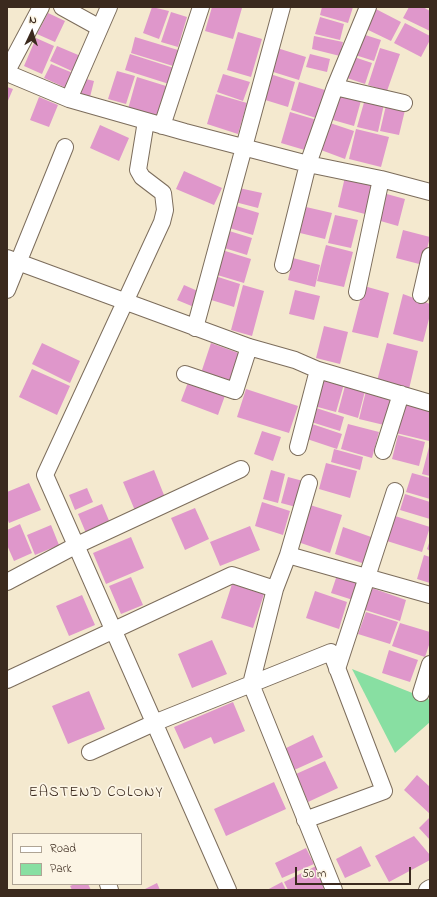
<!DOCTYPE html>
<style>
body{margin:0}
#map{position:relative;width:437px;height:897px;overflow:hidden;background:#f4e9cf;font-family:"Indie Flower",sans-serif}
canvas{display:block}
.frame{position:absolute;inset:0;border:8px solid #3b2a1e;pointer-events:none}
.legend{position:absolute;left:12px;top:833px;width:130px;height:52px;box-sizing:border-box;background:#fcf5e5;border:1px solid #afa495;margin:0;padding:5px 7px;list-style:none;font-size:12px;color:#3b2a1e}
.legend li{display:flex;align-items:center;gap:8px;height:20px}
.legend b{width:20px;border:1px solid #afa495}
.north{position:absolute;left:12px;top:12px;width:40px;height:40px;-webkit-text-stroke:3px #fcf5e5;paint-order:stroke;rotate:4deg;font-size:11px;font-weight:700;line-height:16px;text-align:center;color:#3b2a1e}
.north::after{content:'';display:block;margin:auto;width:14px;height:18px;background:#3b2a1e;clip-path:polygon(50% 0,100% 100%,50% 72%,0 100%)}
.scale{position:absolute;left:295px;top:867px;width:116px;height:18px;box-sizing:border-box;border:2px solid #3b2a1e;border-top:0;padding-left:5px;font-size:12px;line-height:14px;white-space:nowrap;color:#3b2a1e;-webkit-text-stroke:3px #fcf5e5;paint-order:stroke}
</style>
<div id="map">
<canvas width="437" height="897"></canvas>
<div class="frame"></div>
<ul class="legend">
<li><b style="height:5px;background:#fff"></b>Road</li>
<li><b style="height:11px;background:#88dfa2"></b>Park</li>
</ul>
<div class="north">N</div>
<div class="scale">50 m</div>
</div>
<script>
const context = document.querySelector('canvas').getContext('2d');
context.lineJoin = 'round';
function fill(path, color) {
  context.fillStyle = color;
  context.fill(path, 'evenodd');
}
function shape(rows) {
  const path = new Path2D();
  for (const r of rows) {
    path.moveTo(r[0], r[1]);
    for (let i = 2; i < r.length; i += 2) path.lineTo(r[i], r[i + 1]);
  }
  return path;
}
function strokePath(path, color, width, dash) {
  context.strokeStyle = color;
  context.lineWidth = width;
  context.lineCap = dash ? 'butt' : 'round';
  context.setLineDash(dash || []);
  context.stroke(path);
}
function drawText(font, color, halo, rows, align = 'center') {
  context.font = font + ' "Indie Flower",sans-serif';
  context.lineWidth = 3.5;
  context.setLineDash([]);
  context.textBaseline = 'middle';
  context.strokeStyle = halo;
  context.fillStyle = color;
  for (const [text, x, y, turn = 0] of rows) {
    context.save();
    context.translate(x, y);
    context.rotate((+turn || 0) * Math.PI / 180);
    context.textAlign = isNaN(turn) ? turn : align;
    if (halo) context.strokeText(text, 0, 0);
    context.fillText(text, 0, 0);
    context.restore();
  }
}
fill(shape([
 [352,669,430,700,430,722,395,753]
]), '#88dfa2');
fill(shape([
 [152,7,169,11,159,39,143,33],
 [212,7,242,8,233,39,205,31],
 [322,7,353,7,348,23,320,15],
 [372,7,401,22,391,41,362,27],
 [409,7,423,7,430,11,430,31,403,18],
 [171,12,187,17,178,47,161,42],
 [48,13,65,21,55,42,37,34],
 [320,17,344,24,340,40,315,34],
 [405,23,430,36,430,40,421,57,394,43],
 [238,32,262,39,251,77,227,70],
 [359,33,381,40,374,61,352,54],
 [314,36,343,42,340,56,312,49],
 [135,37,178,50,173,66,131,53],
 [36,38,54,46,42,74,24,66],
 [57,46,83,57,76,73,50,61],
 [277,48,306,57,299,80,270,71],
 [380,48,400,54,387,91,368,85],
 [130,54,174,68,169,84,125,70],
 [310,54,330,59,327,72,306,67],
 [351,56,372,63,365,84,344,77],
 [51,64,73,73,66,88,44,78],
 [117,71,135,76,126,104,108,99],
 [223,74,250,82,243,101,217,92],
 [270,74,295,82,288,107,262,99],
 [137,77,166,86,156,118,128,109],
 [82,78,94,81,90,97,78,93],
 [299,82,325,90,316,118,291,110],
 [7,87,13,89,7,103],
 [340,91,362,97,354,126,333,120],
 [216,94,247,103,238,134,207,124],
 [39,97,58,105,49,127,30,120],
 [365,99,384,104,378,132,357,127],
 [387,101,406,106,399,135,380,131],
 [290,112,317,120,308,151,281,143],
 [330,123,354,131,345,159,321,150],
 [100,125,129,138,119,161,90,148],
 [356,129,389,137,381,167,349,159],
 [184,171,222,188,214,205,176,189],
 [345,177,373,184,365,214,338,207],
 [239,188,262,193,258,208,235,202],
 [383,193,405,199,398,226,377,220],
 [233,205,259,213,253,235,226,227],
 [306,207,332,213,325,239,300,233],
 [335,215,358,220,351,248,328,243],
 [226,230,252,238,247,255,221,247],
 [403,230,430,237,423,265,396,258],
 [326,245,353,252,344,287,317,281],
 [222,250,251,259,244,283,214,274],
 [293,258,320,265,315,287,288,280],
 [215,276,240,284,234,307,208,299],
 [184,285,200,292,194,307,177,300],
 [243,285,264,291,252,336,231,330],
 [364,286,389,293,378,338,352,332],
 [295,290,320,296,314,320,289,314],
 [403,294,430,304,430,315,423,342,393,334],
 [324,326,348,332,340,364,316,358],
 [42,343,80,361,70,383,32,364],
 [211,343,241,354,230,384,201,373],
 [387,343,418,351,409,389,377,381],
 [32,369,70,386,57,415,19,397],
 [190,377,227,390,218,415,181,401],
 [322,378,344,384,336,412,314,406],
 [345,386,365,391,358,418,338,412],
 [246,389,298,406,289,433,237,417],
 [366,391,391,398,384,425,359,419],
 [403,403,430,410,429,441,396,433],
 [313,407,344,417,340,431,308,421],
 [309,423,342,434,337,449,304,438],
 [348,424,379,432,372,458,341,449],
 [262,431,281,437,273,461,254,454],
 [398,435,425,442,419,466,392,459],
 [430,443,430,476,422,474],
 [334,449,363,457,360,470,331,462],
 [326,463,357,471,350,498,319,489],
 [154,470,166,500,136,513,123,482],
 [271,470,285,474,278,503,263,499],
 [412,473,430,478,430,499,406,492],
 [288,477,303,481,296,507,281,503],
 [29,483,41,510,9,523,7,518,7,492],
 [87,488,93,502,75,510,69,495],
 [405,494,430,502,430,519,400,510],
 [262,502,290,511,283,535,255,526],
 [102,504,110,523,86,533,78,514],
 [310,505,342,515,330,553,298,542],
 [195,508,209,539,185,550,171,518],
 [395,516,430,527,422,552,387,541],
 [20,524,32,553,14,561,7,545,7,530],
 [51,525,59,545,35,555,27,535],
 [250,526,260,550,220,566,210,542],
 [343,527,374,538,365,564,335,554],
 [131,537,144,568,106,584,93,553],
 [430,540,430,551,427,549],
 [424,555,430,557,430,583,417,579],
 [337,575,359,582,353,600,331,593],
 [131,577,143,605,121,614,109,586],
 [232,584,264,594,253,628,221,618],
 [372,588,406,600,400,621,365,610],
 [315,591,347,602,339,629,306,618],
 [82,595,95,625,69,636,56,606],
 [366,612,398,622,390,644,358,634],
 [400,623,430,632,430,642,425,657,392,646],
 [212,640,227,674,192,688,178,654],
 [389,650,418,660,410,682,382,673],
 [89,691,105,729,68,744,52,706],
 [233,702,245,731,214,744,211,737,184,749,174,727],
 [313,735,323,757,292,771,282,750],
 [325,761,338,788,308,802,296,774],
 [417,775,430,787,430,814,404,790],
 [274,782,286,809,226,836,214,809],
 [430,817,430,840,419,828],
 [414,836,430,855,430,860,389,882,375,856],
 [361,846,371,866,345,878,336,859],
 [306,848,314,864,282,878,275,863],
 [316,866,326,887,321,890,288,890,284,882],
 [282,882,286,890,267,890],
 [157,883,160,890,143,890],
 [75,884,88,884,91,890,72,890,70,886]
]), '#df97cb');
const street = shape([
 [62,7,100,28],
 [7,71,41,7],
 [7,73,69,99,185,132,308,164,381,179,430,192],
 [335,87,404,103],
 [69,99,109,7],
 [146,121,138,170,142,177,163,193,165,210,162,222,45,475,228,890],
 [162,126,201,7],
 [7,258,249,347,295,360,318,370,430,403],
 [283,265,308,164,335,87,368,7],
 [7,290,65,147],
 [357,292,381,179],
 [421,295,430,256],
 [195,328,282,7],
 [185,374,235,391,249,347],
 [298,447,318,370],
 [383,451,401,394],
 [309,483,288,555,275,589,251,684,334,890],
 [288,555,430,595],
 [7,582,75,546,241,469],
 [337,669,395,491],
 [7,680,232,575,275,589],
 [421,693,430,664],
 [90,752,154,723,331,652,384,791,305,820],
 [108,884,110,890],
 [427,890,430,888]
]);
strokePath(street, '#7c6d5c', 18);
strokePath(street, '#fff', 16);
context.letterSpacing = '1px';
drawText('15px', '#3b2a1e', '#fcf5e5', [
 ["EASTEND COLONY",96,794]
]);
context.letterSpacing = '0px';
</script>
